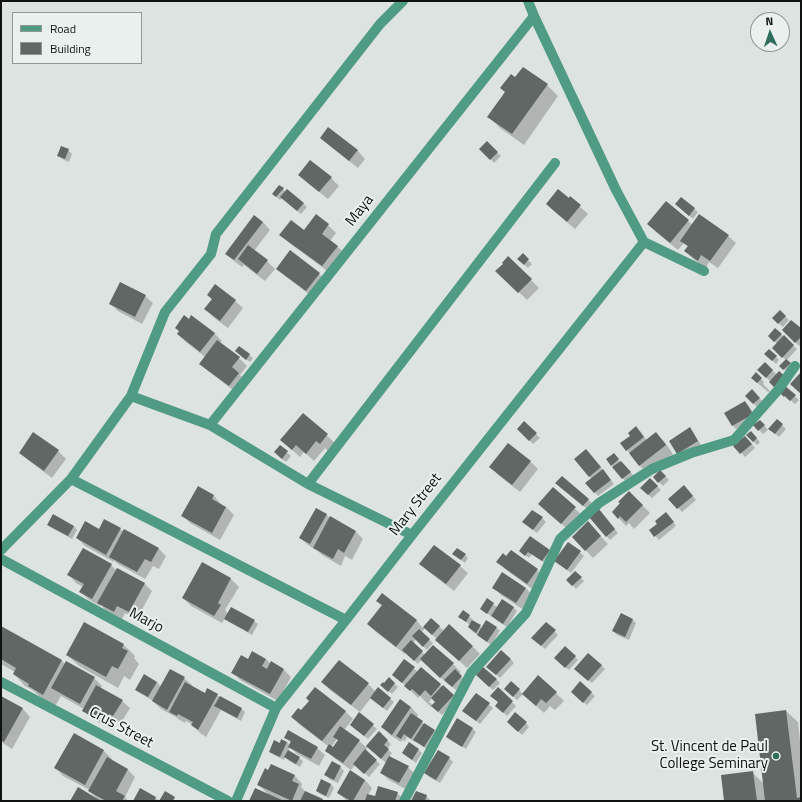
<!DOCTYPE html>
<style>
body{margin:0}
#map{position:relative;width:802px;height:802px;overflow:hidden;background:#dce3e0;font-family:"Titillium Web",sans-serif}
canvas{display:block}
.frame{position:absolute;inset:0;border:2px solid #101212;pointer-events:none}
.legend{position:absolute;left:12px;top:12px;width:130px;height:52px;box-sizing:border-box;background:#e9f0ee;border:1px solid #929796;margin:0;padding:5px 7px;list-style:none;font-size:12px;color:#101212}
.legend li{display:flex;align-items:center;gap:8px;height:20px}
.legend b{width:20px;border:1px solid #929796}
.north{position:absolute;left:750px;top:12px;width:40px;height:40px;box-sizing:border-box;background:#e9f0ee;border:1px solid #929796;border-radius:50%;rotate:357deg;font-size:11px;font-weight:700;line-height:16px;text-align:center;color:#101212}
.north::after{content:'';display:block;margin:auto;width:14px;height:18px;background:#2f6e5c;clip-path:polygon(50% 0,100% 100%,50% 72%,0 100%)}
</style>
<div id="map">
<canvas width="802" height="802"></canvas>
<div class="frame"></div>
<ul class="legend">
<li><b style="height:5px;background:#509b84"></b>Road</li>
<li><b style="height:11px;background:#616765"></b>Building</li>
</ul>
<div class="north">N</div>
</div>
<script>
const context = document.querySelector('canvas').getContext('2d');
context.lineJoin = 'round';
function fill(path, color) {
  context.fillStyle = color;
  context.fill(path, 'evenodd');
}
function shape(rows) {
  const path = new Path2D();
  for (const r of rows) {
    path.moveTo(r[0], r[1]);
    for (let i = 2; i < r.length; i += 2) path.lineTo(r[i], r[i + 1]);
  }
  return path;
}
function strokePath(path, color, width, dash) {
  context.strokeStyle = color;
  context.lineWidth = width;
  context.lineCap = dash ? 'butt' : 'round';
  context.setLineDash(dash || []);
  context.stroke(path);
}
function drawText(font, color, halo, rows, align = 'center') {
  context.font = font + ' "Titillium Web",sans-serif';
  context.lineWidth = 4;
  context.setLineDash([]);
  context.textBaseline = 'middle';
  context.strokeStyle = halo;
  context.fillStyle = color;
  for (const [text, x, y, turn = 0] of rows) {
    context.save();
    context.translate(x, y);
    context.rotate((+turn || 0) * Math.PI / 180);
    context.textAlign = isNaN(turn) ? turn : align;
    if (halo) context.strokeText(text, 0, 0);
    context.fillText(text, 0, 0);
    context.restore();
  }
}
fill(shape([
 [515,79,547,85,558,96,524,145,500,128,488,116],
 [329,128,358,151,365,159,358,168,329,145,321,138],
 [487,143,501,156,494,163,481,149],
 [68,150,72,154,69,162,62,159,58,155],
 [311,161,331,178,339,186,328,199,307,182,299,175],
 [279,186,286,192,287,190,307,207,301,214,282,198,280,200,273,194],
 [570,198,588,214,575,229,555,212,547,204,569,199],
 [681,198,698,212,693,219,680,208],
 [688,221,692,224,728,236,736,243,718,268,709,262,706,268,693,259,685,251,688,247,684,243,678,250,656,232,648,224],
 [263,222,270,230,254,251,267,261,275,269,265,281,244,265,242,267,234,261,226,254],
 [328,225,336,233,330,241,337,246,345,254,330,273,288,242,281,234,304,231],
 [523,255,532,264,528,268,519,259],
 [508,257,539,288,527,300,497,271,504,264],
 [277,269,319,274,327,281,314,298,285,276],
 [208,295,235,301,243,308,228,328,213,317,206,309,213,300],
 [145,296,153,303,142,324,118,311,110,303],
 [780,312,789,320,783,327,773,318],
 [775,329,797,349,786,361,793,367,788,373,780,366,786,360,773,348,777,344,769,336],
 [783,330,801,330,801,344,799,346],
 [214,333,222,341,220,343,239,358,247,366,240,375,246,381,237,393,208,371,200,364,205,357,186,342,178,334],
 [769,350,779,360,776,364,766,354],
 [1,354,2,369,1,369],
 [240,355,249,355,253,358,250,362],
 [765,363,777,375,771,382,759,370],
 [756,374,764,382,763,384,770,391,768,392,752,378],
 [785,387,799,400,795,404,789,399,788,400,781,392],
 [752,390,763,402,757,407,746,396],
 [745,402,749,406,756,418,736,429,733,426],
 [303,414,335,443,328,451,325,448,314,461,304,452,300,457,281,440],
 [777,420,786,429,779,437,773,432],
 [760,421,768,430,763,434,754,425],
 [524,423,540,438,533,444,518,429],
 [690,429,693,432,701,445,681,457,678,453],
 [640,431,647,441,656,434,664,441,673,454,647,473,640,466,627,450],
 [34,434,58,451,66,459,52,478,28,460,20,453],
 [755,436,760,442,757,445,753,441],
 [749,441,755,448,745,457,735,446],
 [280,446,291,456,286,462,278,456],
 [590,454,614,484,598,496,587,483,592,479,589,476],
 [617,458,634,476,626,482,612,465],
 [531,462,538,469,520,492,498,475,491,467],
 [664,475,669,480,663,486,659,482],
 [562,477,592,503,587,509,560,487],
 [650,479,661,490,652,498,641,488],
 [198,488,214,496,221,504,221,505,226,507,234,515,220,540,190,523,183,516],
 [553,489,583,516,570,531,547,512],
 [688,490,696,500,682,512,670,499],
 [629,492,650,513,634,529,629,523,626,526,613,512],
 [316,509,327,515,330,519,356,532,363,539,352,560,345,556,341,566,322,555,318,551,308,545,300,538],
 [602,514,618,533,610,540,590,517],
 [669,516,676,526,659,540,650,530],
 [542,518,546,522,537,533,523,522],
 [588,523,608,544,593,558,573,537],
 [48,525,74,526,77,530,72,539,52,528],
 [120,529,124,532,125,530,159,549,166,556,159,569,153,566,145,579,118,564,114,560,114,562,85,546,77,538,99,530],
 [530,537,549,551,546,564,532,554,529,558,524,554],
 [569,543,584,556,571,573,559,564],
 [465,555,468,558,465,563,457,557],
 [507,557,537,570,545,577,535,591,505,569,498,561],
 [203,563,231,579,239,587,225,610,228,614,254,621,258,624,252,635,229,622,225,618,222,623,191,606,183,598],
 [421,564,460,566,468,573,454,591,428,571],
 [111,565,117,571,118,569,145,584,152,591,137,619,125,613,122,619,106,611,101,605,100,606,88,599,81,592,83,587,76,583,69,575],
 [575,572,584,581,576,589,568,580],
 [493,587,526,588,533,596,524,610,501,595],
 [382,594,417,621,423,628,431,619,444,631,472,646,480,654,467,668,444,647,437,639,425,628,421,633,433,643,427,650,416,639,413,644,425,655,453,664,461,672,458,674,465,680,456,690,449,684,449,685,421,660,418,664,406,652,405,654,376,632,368,624,382,606,377,601],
 [503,601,514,608,517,611,507,627,496,620,492,615,491,616,481,609,493,604,498,608],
 [463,612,469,616,473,620,472,621,482,628,487,621,497,628,500,631,491,645,472,631,469,627,470,625,460,617],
 [621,614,633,620,636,623,629,640,617,635,613,631],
 [546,623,558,635,545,649,533,638],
 [1,627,62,661,66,665,94,678,102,686,100,689,122,701,130,708,121,723,117,721,112,730,91,718,83,710,84,709,61,696,55,706,41,698,34,691,25,686,14,674,15,672,1,664],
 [124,645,135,656,134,658,139,664,130,680,124,676,118,688,79,666,67,655],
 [565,647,578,660,569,670,558,661],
 [266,659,271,664,272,663,284,670,291,677,278,701,240,680,232,672,248,660],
 [510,659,514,663,500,678,491,670],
 [404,660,418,672,422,668,456,699,442,715,432,706,431,707,420,696,418,698,406,686,396,678],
 [432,698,436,702,433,705,429,702],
 [339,661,368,684,376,692,378,688,394,702,387,711,371,698,360,712,330,690,322,682],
 [601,665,605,669,592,683,579,672],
 [145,676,157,682,161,687,184,678,192,685,192,687,205,694,217,695,220,697,242,709,245,712,241,721,221,710,206,737,200,733,193,725,186,721,185,723,178,719,176,717,161,709,153,701,140,693,137,690],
 [389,679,398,687,392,694,385,688,385,685],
 [481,679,496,679,500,683,493,690],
 [511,682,523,694,556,693,564,701,555,710,550,706,544,713,523,694,517,700,509,692],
 [580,683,595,696,587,705,576,696],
 [498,689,516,706,507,716,500,709],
 [476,694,493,708,480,724,467,714],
 [1,697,23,709,30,717,12,749,1,742],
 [411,707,418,715,416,718,438,735,428,750,416,741,415,742,407,737,405,741,402,740,401,742,390,735,383,727],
 [345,711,353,719,344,730,359,741,366,747,379,733,391,744,387,749,392,753,389,757,408,767,416,775,407,790,389,780,381,773,386,763,368,747,365,751,380,764,369,777,355,765,351,770,334,758,326,750,329,747,300,725,293,717,302,712],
 [337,739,339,741,334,748,331,747],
 [786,711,798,722,801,750,801,801,725,801,752,772,764,784],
 [360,714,377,729,368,739,354,728],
 [458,719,473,729,476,732,466,749,451,740,447,736],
 [526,723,529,727,522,735,512,725],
 [74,735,104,751,112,759,111,760,128,770,135,777,125,797,128,801,71,801,97,799,89,791,90,790,63,776,56,768],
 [285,737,317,748,325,755,319,766,297,754,290,747,288,751,299,758,303,761,300,767,289,761,285,757,284,760,274,755,271,751,280,744,282,740,287,742,290,745,291,743],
 [410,743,422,753,416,763,403,753],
 [449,758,453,762,440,783,429,777,425,773],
 [332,763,340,767,344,771,338,783,329,779,326,775],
 [271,765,295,776,302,784,301,787,306,792,323,801,251,801,269,795,258,784,269,771],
 [350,772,365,780,372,788,368,795,376,797,397,793,405,801,366,801,365,800,365,801,347,801,338,793],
 [322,780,331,784,334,788,329,798,320,794,317,791],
 [426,796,430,800,430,801,412,801],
 [156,798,159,801,134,801]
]), '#0003');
fill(shape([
 [523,67,548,84,512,134,487,117,505,92,500,88,511,74,515,77],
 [328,127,358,150,349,161,320,138],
 [487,141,498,152,490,160,479,149],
 [61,146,69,149,65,159,57,156],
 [310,160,332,177,319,192,298,175],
 [279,185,284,188,276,197,272,194],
 [287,189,304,203,297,211,280,197],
 [558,189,569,198,570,196,581,205,567,222,546,204],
 [681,197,695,208,689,216,675,204],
 [666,201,689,220,670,243,647,224],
 [316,214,329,224,322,234,338,246,322,266,279,235,291,220,304,230],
 [699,214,729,235,710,261,701,255,698,261,684,251,688,246,680,241],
 [254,215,263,222,234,260,225,254],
 [248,245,268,260,257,274,238,259],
 [290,250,320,273,306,291,276,269],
 [523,253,529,259,524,265,517,259],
 [508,256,532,279,518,293,495,271,503,264,502,263],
 [120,282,146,295,135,317,109,304],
 [215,284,236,300,220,321,204,309,212,299,207,295],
 [780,310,786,316,778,324,772,318],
 [184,315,189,319,191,315,215,333,200,352,177,334,179,331,175,328],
 [791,320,801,328,801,337,795,343,782,330],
 [775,328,782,334,774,342,768,336],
 [784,335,794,345,782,358,772,348],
 [217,340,240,357,232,367,239,373,229,386,199,364],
 [239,346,250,354,246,360,235,351],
 [769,349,777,356,772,361,764,354],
 [786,359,791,363,783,370,779,366],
 [765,362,773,370,766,378,757,370],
 [779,371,785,376,774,387,769,382],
 [756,372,762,378,757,383,751,378],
 [801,372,801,394,790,384],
 [785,386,796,395,790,401,785,396,784,397,779,392],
 [752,389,760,398,753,404,745,396],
 [745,401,753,414,732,426,724,413],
 [303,413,328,434,320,444,316,441,306,454,296,445,292,450,280,440],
 [777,419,783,424,775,434,768,429],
 [760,420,765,425,758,431,753,425],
 [524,421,537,433,529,441,517,429],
 [636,426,644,437,626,451,620,443,630,436,628,433],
 [690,427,698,441,677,454,669,441],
 [751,431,757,438,753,442,746,435],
 [33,432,59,450,44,471,19,453],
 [656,432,666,445,639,466,629,453],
 [745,436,752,444,740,454,733,446],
 [508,443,531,461,512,485,489,467],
 [280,445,288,451,282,459,274,452],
 [586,449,601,467,589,477,574,459],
 [614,453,619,459,611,466,606,459],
 [621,461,631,472,622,479,612,467],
 [603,469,611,480,594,493,585,483],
 [660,470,666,476,658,483,653,477],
 [562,476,589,499,583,506,555,483],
 [650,478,658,486,648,495,640,488],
 [684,485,693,496,677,509,668,499],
 [198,486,214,495,212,499,226,507,212,533,181,516],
 [553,487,576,507,561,524,538,504],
 [629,491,643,505,626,522,620,516,618,519,612,512,620,503,618,502],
 [316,508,327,514,310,544,299,538],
 [599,509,615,529,606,537,589,517],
 [532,510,543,517,533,530,522,522],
 [666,512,674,522,654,537,649,530,657,524,655,521],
 [53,514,74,526,68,536,47,525],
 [330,516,356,531,344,553,338,549,333,559,313,548],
 [104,519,121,528,106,555,76,538,85,521,99,529],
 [588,521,601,536,585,551,572,537],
 [124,529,159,548,151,562,145,559,137,572,109,557],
 [530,536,550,550,542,561,528,552,525,556,519,551],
 [568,542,581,551,567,570,554,561],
 [434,545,461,565,446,584,419,564],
 [83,548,112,564,92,599,79,592,84,584,67,575],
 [457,548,466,554,461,560,452,554],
 [511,550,538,569,527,584,496,562,503,553,506,556],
 [202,562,231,578,218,603,221,605,214,616,182,598],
 [117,568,145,583,129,612,117,606,114,612,97,603],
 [575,571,582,577,572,586,566,580],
 [502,572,526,588,516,603,492,588],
 [382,593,417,620,396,647,367,624,382,605,376,601],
 [487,598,494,603,487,614,480,609],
 [502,599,514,607,503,624,491,616],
 [231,607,255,620,248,632,224,619],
 [463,610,470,615,466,622,458,617],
 [621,613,633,619,625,637,612,631],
 [431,618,440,626,432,635,423,627],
 [472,620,481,625,476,633,468,627],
 [486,620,497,627,487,642,477,635],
 [84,622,124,644,122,648,128,651,118,669,112,666,106,677,66,655],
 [546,622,556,630,541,646,531,638],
 [449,624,473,646,459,661,435,640],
 [1,626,62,660,43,695,28,686,29,684,13,674,16,668,1,659],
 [419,629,430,639,423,647,412,636],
 [411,640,423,651,414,661,402,650],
 [433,645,454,663,440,678,420,659],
 [565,646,576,656,565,668,554,658],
 [501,650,511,659,496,675,486,667],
 [252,651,266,659,262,666,267,669,271,661,284,669,270,694,231,673,241,655,248,659],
 [588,653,602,665,588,681,574,669],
 [404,659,415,667,402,683,392,675],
 [339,660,369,683,351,705,321,682],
 [66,661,95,677,80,704,51,688],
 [421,667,441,684,431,696,425,690,420,696,412,689,410,691,404,686],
 [483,667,497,679,489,687,476,675],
 [170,669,185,677,167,710,152,701],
 [455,669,462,676,452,687,444,680],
 [144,674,157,682,148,697,135,690],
 [538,675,557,692,546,703,541,699,536,706,522,694],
 [389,677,395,683,388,692,380,685,383,682,384,683],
 [511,681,520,689,513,697,504,689],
 [580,681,592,692,583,703,571,692],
 [185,682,205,693,207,688,218,694,198,730,191,725,193,722,178,714,177,716,169,712],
 [96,685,123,700,113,716,109,714,104,723,82,711],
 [443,685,454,695,438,712,431,706,435,702,431,698],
 [315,687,346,711,322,741,291,717,298,708,301,710,309,701,306,698],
 [378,687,391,698,383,708,370,698],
 [498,687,513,701,503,713,495,706,498,702,490,696],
 [476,693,490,703,476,721,462,711],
 [1,696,23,708,4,742,1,740],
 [220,696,242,708,237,718,214,706],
 [400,699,411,707,392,735,381,727],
 [786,710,797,798,801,797,801,801,765,801,755,714],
 [359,712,374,724,364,736,350,725],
 [515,712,527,722,518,732,507,722],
 [411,713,423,721,411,739,404,734,401,739,396,736],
 [457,718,473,728,462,747,446,737],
 [424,723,435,730,424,747,413,740],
 [340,726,360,740,343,763,325,751,329,744,333,747,338,740,333,737],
 [288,730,318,747,311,759,288,747,291,741,284,738],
 [379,731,388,740,384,745,389,749,381,759,366,746],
 [74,733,104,750,85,785,54,768],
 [281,739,287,742,280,757,269,752,274,740,280,743],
 [409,742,419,749,412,760,402,753],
 [365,749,377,760,364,774,353,764],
 [288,750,300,757,296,764,284,757],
 [438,750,450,757,436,780,424,773],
 [389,756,409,766,399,783,380,773],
 [107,757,128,769,116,791,125,796,122,801,106,801,88,791],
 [332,761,341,766,334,780,324,775],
 [271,764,295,775,292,781,299,784,292,801,257,785,265,768,268,770],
 [350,770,365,780,353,801,351,801,337,793],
 [753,771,757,801,724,801,721,775],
 [321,779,331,784,326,796,316,791],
 [378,786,398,792,395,801,365,801,367,794,375,796],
 [78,787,101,801,70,801],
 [140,788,156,797,154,801,133,801],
 [255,788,284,801,249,801],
 [165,791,175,797,173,801,159,801],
 [305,791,323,799,322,801,300,801],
 [416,791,427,795,425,801,411,801]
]), '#616765');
strokePath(shape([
 [528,1,534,16,616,190,644,242,704,271],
 [131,396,210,425,308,484,412,535],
 [210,425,534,16],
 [71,479,346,620],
 [308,484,555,163],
 [1,550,71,479,131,396,165,312,211,254,216,234,380,24,403,1],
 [1,559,276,708],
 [1,682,228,801],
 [236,801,276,708,346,620,412,535,644,242],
 [404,801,471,673,526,613,560,539,599,503,652,469,691,453,734,440,778,390,795,366]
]), '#509b84', 10);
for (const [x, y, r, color] of [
 [776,756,4,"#2f6e5c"]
]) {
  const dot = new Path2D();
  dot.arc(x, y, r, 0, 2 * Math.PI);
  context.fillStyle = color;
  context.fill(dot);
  strokePath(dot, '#e9f0ee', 1.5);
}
drawText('15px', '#101212', '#e9f0ee', [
 ["Maya",360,211,-52],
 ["Mary Street",416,505,-52],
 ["Marjo",146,621,28],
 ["Crus Street",121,728,28]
]);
drawText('15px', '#101212', '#e9f0ee', [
 ["St. Vincent de Paul",768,747],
 ["College Seminary",768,764]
], 'right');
</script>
